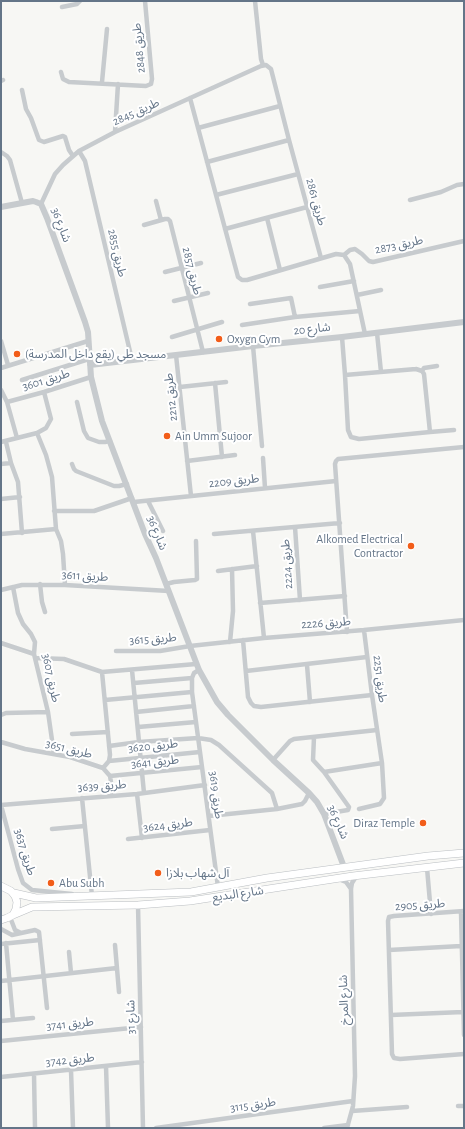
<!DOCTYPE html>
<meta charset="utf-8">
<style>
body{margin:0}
#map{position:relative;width:465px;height:1129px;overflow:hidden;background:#f7f7f4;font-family:"Alegreya Sans",sans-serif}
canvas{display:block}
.frame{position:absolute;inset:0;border:2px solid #647588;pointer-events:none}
</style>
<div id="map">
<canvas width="465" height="1129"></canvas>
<div class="frame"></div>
</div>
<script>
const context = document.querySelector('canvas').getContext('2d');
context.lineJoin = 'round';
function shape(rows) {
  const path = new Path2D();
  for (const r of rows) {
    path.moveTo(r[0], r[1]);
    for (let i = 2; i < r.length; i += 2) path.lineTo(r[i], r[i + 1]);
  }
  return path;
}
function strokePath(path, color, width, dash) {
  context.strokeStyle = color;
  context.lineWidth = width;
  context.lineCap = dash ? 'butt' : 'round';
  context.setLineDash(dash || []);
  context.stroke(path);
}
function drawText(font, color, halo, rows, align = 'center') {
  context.font = font + ' "Alegreya Sans","Noto Sans Arabic",sans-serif';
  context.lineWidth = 4;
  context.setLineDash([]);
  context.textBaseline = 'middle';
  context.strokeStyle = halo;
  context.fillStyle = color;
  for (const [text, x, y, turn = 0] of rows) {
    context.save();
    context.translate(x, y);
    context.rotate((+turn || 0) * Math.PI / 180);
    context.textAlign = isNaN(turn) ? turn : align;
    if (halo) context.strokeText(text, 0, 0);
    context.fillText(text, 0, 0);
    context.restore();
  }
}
const primary = shape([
 [1,886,11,891,15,896,17,902,16,909,13,915,7,918,1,920],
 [14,893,36,898,191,892,267,878,428,856,464,853],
 [13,915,32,907,138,905,190,901,353,876,464,863]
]);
strokePath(primary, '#babec2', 8);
strokePath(shape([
 [255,1,261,59,263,65],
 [62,7,77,4,80,1],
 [61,72,63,79,69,82,146,86,151,84,152,79,145,1],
 [1,81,3,80],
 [102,82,107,29],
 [22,90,26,109,31,118,39,140,44,142,63,136,65,137,69,150,73,156],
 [190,98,238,277,242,280,247,280,336,254,344,255,350,264,365,334],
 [198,128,280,106],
 [115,132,118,84],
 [79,151,85,161,132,360],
 [1,152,7,156,10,160,22,203],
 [207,162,289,140],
 [216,195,298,174],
 [410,200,441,192,457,185,464,184],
 [156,201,161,220],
 [41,204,55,174,63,165,79,151,115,132,261,66,266,65,271,69,289,140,321,258],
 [267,218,280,270],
 [144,225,165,219,168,219,170,221,203,352],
 [225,229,307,207],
 [344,255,350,250,355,249,362,254,369,261,373,262,464,241],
 [165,272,201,263],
 [320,287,354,281],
 [357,295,381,290],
 [174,301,208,293],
 [250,304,291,298,295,317],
 [242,325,295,317,360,311],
 [377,333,381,372],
 [172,337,222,322],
 [342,337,345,375],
 [1,341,8,365],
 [253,346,262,446],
 [176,355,191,496],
 [1,368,88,341],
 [416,369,422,371,424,374,430,432,359,439,351,437,348,430,345,375,416,369],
 [422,371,424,368,437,366],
 [22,380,89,359],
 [215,383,222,457],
 [180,387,226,382],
 [1,390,7,402,17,438],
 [7,402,44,392,91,377],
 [77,402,84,431,88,438,99,442,105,442,110,441],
 [430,432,454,430],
 [37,433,46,455,52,477,56,529,61,541,63,554,65,585],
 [1,442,37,433,46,428,51,419,44,392],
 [6,442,11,463,18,482,22,533],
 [263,458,265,488],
 [187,461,235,455],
 [1,464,11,463],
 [72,464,74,469,76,471,114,486,119,486,127,484],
 [1,499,20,497],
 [148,501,163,531],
 [134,502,336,481],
 [54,511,94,511,132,498],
 [295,527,300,600],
 [253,531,264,638],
 [1,534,56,529],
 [214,534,340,523],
 [218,571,257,566],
 [40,584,42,602,45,612],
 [166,584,174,582,195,580,197,579,196,541],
 [13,587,18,613,23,624,31,634,35,642,34,654,48,712,54,754],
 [1,590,22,585,65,585,169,591],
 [260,603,345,596],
 [347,632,335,464,336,461,338,459,464,447],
 [243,640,248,697,251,703,254,706,261,707,372,695],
 [230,642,233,611,232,569],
 [1,643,34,654],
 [116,651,160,651,190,646,264,638,364,630,464,620],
 [36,658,64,659,102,672,196,664],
 [307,665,310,702],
 [132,670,144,793],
 [199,670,194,673,192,678,192,692,218,887],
 [246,671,367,657],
 [102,672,110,755,109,761,103,768],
 [134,683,192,678],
 [105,700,192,692],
 [136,712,194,706],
 [1,715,6,713,48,712],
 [138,727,196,722],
 [72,734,108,732],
 [314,737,313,760,324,772,349,807,348,810,324,814],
 [1,742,25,749,70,757,103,768,110,776,113,795],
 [109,746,139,742,198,738,211,740,219,745,272,793,277,809],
 [273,760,290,741,294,739,377,730],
 [109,761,200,752],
 [324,772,382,763],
 [110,776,202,767],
 [137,794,142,838],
 [82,798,92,896,91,896],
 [1,805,18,869,23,883,32,890,72,894],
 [1,805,137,794,205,785],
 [359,809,380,804,384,798,382,763,372,695,364,630],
 [209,816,277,809,302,804,305,801,309,793],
 [52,829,85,826],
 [128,839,210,830],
 [427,868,431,914],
 [338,879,346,882,351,889],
 [138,905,143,1128],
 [464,911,394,916,389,917,388,921,392,1054,394,1058,400,1059,464,1054],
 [461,912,464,1035],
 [10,917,15,930,21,933],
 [1,929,12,935,35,930,39,932,47,1008],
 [6,943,13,1020],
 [1,944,40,940],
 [115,945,119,992],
 [389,950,461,946],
 [69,952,71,973],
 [1,981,117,968],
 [391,1015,463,1012],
 [1,1021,33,1018],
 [1,1041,141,1027],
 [106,1066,108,1128],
 [71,1070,73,1128],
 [34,1074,35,1128],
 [1,1077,142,1062],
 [458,1106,464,1106],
 [352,1111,407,1107],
 [156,1128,353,1101],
 [324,1128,348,1125],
 [347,1128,353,1106,355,1076,351,889,352,883,357,875]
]), '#c7cbce', 4.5);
strokePath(shape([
 [1,207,33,201,36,202,41,204,47,218,85,322,88,332,91,377,102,421,145,534,156,558,199,670,217,702,228,715,273,760,309,793,317,802,324,814,344,867],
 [90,365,253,346,342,337,464,322]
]), '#c7cbce', 6);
strokePath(primary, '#fff', 7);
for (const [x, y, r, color] of [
 [219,339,4,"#f25d19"],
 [17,354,4,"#f25d19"],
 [167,436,4,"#f25d19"],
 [411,546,4,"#f25d19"],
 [423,823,4,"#f25d19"],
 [158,873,4,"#f25d19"],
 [51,883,4,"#f25d19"]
]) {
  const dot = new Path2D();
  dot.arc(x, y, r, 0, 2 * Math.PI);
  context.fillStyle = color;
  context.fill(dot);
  strokePath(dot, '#fff', 1.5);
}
drawText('12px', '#647588', '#fff', [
 ["طريق 2848",139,48,-95],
 ["طريق 2845",136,112,-24],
 ["طريق 2861",316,202,75],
 ["شارع 36",61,225,69],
 ["طريق 2873",399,245,-12],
 ["طريق 2855",117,253,77],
 ["طريق 2857",192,271,76],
 ["شارع 20",312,329,-6],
 ["طريق 3601",46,380,-17],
 ["طريق 2212",171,397,-96],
 ["طريق 2209",234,481,-6],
 ["شارع 36",157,533,68],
 ["طريق 2224",287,564,-94],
 ["طريق 3611",85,576,3],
 ["طريق 2226",326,623,-4],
 ["طريق 3615",153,639,-4],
 ["طريق 3607",51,678,78],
 ["طريق 2251",380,679,83],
 ["طريق 3620",153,746,-6],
 ["طريق 3651",69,749,14],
 ["طريق 3641",155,762,-6],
 ["طريق 3639",102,786,-4],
 ["طريق 3619",216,795,83],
 ["شارع 36",338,822,66],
 ["طريق 3624",168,825,-7],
 ["طريق 3637",25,852,73],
 ["شارع البديع",238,894,-8],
 ["طريق 2905",420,905,-4],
 ["شارع المرخ",344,1000,-92],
 ["شارع 31",131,1017,-91],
 ["طريق 3741",70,1024,-6],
 ["طريق 3742",70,1060,-6],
 ["طريق 3115",253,1105,-8]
]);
drawText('12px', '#647588', '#fff', [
 ["Oxygn Gym",227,339],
 ["مسجد طي (يقع داخل المدرسة)",25,354],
 ["Ain Umm Sujoor",175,436],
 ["Alkomed Electrical",403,539,"right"],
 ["Contractor",403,553,"right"],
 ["Diraz Temple",415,823,"right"],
 ["آل شهاب بلازا",166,873],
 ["Abu Subh",59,883]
], 'left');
</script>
